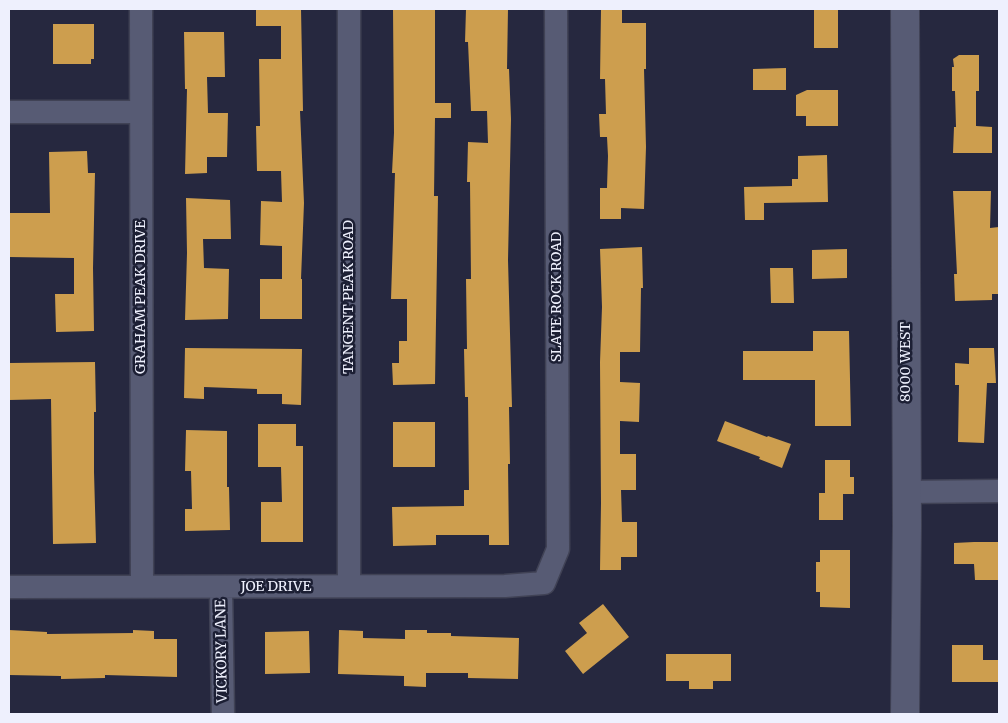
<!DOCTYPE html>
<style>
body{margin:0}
#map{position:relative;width:1008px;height:723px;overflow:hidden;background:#26283f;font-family:Merriweather,serif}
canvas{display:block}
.frame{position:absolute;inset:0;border:10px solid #eef0fd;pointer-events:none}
</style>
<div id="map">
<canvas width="1008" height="723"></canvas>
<div class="frame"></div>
</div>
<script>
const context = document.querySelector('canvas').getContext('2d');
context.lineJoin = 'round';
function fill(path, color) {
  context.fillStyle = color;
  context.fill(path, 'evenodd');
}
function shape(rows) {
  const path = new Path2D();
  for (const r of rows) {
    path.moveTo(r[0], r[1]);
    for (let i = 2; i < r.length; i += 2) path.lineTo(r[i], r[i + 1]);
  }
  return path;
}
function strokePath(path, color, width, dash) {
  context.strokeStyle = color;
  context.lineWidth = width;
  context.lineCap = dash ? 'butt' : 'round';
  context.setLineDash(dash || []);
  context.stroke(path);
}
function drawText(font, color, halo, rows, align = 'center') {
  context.font = font + ' Merriweather,serif';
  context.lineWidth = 5;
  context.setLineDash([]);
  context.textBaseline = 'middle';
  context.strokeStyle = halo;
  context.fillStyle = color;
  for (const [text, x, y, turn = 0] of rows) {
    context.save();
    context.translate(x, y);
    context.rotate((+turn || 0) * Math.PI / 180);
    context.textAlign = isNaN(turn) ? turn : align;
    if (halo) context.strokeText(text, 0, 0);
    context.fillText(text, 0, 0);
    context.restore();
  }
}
fill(shape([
 [256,9,301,9,303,111,300,111,304,203,301,279,302,279,302,319,260,319,260,279,282,279,282,246,260,245,261,201,282,202,281,171,257,171,256,126,260,126,259,59,281,59,281,26,256,26],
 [393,9,435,9,435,103,451,103,451,118,435,118,434,196,438,196,435,384,393,385,392,363,399,363,399,341,407,341,407,299,391,299,395,173,392,173,394,133],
 [466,9,508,9,507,69,509,69,511,119,508,260,512,407,509,407,510,464,508,464,509,545,489,545,489,535,436,535,436,545,393,546,392,507,464,506,464,490,469,490,468,397,465,397,464,349,467,349,466,279,471,279,470,182,467,182,468,142,488,143,487,111,471,111,468,42,465,42],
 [601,9,622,9,622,23,646,23,646,69,644,69,646,147,644,209,621,208,621,219,600,219,600,188,607,188,608,156,607,137,600,137,599,114,606,114,605,79,600,79],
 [814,9,838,9,838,48,814,48],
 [53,24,94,24,94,59,91,59,91,64,53,64],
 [184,32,224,32,225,77,207,77,208,113,228,113,227,157,207,157,207,173,185,174,187,89,185,89],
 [959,55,979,55,979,91,976,91,976,126,992,127,992,153,953,153,954,127,956,127,955,91,952,91,952,67,954,67,953,59],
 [786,68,786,90,753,90,753,69],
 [807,90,838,90,838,126,806,126,806,116,796,116,796,95],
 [87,151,88,173,95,173,93,268,94,331,56,332,55,294,74,294,74,258,9,257,9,213,50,213,49,152],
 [827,155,828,202,764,203,764,220,745,220,744,187,792,186,792,179,798,179,798,156],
 [953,191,991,191,990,228,999,227,999,294,992,294,992,300,955,301,954,274,957,274],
 [186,198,230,200,231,239,203,239,204,268,229,269,228,319,185,320,187,253],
 [642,247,643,288,641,288,640,352,620,352,620,382,640,383,639,422,620,421,620,454,636,454,636,490,621,490,622,522,637,522,637,557,621,557,621,570,600,570,601,503,600,362,602,307,600,249],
 [847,249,847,278,812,279,812,250],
 [770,268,793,268,794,303,771,303],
 [813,331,849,331,851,426,815,426,815,380,743,380,743,351,813,351],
 [185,348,302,349,301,405,282,404,282,394,257,394,257,389,204,387,204,399,184,398],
 [969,348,994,348,996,383,987,383,984,443,958,442,959,385,955,385,955,363,969,364],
 [95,362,96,412,94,412,94,472,96,543,53,544,51,399,9,400,9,363],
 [725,421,767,437,768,436,791,444,782,468,759,459,760,457,717,441],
 [393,422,435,422,435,467,393,467],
 [258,424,296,424,296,446,303,446,303,542,261,542,261,502,282,502,281,467,258,467],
 [186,430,227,431,227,487,229,487,230,530,185,531,185,509,192,509,191,471,185,471],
 [825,460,850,460,850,477,854,477,854,494,843,494,843,520,819,520,819,493,825,493],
 [974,542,999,542,999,580,975,580,974,564,954,564,954,543],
 [820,550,850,550,850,608,820,607,820,592,816,592,816,562,820,562],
 [603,604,629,637,583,674,565,651,587,633,579,623],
 [9,630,47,632,47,634,133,633,133,630,154,631,154,639,177,639,177,677,105,675,105,678,61,679,61,676,9,675],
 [339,630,363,631,363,638,405,639,405,630,427,630,427,633,451,633,451,636,519,638,518,679,468,678,468,673,426,673,426,687,404,686,404,676,338,674],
 [309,631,310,673,265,674,265,632],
 [952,645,983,645,983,660,999,660,999,682,952,682],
 [666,654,731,654,731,681,713,681,713,689,689,689,689,681,666,681]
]), '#cd9e4e');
const street = shape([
 [141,9,142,586],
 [349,9,349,586],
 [9,112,141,112],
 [906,492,999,491],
 [9,587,505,586,544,583,558,549,556,9],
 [221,587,223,714]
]);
const secondary = shape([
 [905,9,907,526,905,714]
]);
strokePath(street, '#404255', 25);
strokePath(secondary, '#404255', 30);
strokePath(street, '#575b74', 22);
strokePath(secondary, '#575b74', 28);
drawText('14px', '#eef0fd', '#1c1f34', [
 ["GRAHAM PEAK DRIVE",141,297,-90],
 ["TANGENT PEAK ROAD",349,297,-90],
 ["SLATE ROCK ROAD",557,297,-90],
 ["8000 WEST",906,362,-90],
 ["JOE DRIVE",276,587],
 ["VICKORY LANE",222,651,-91]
]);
</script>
